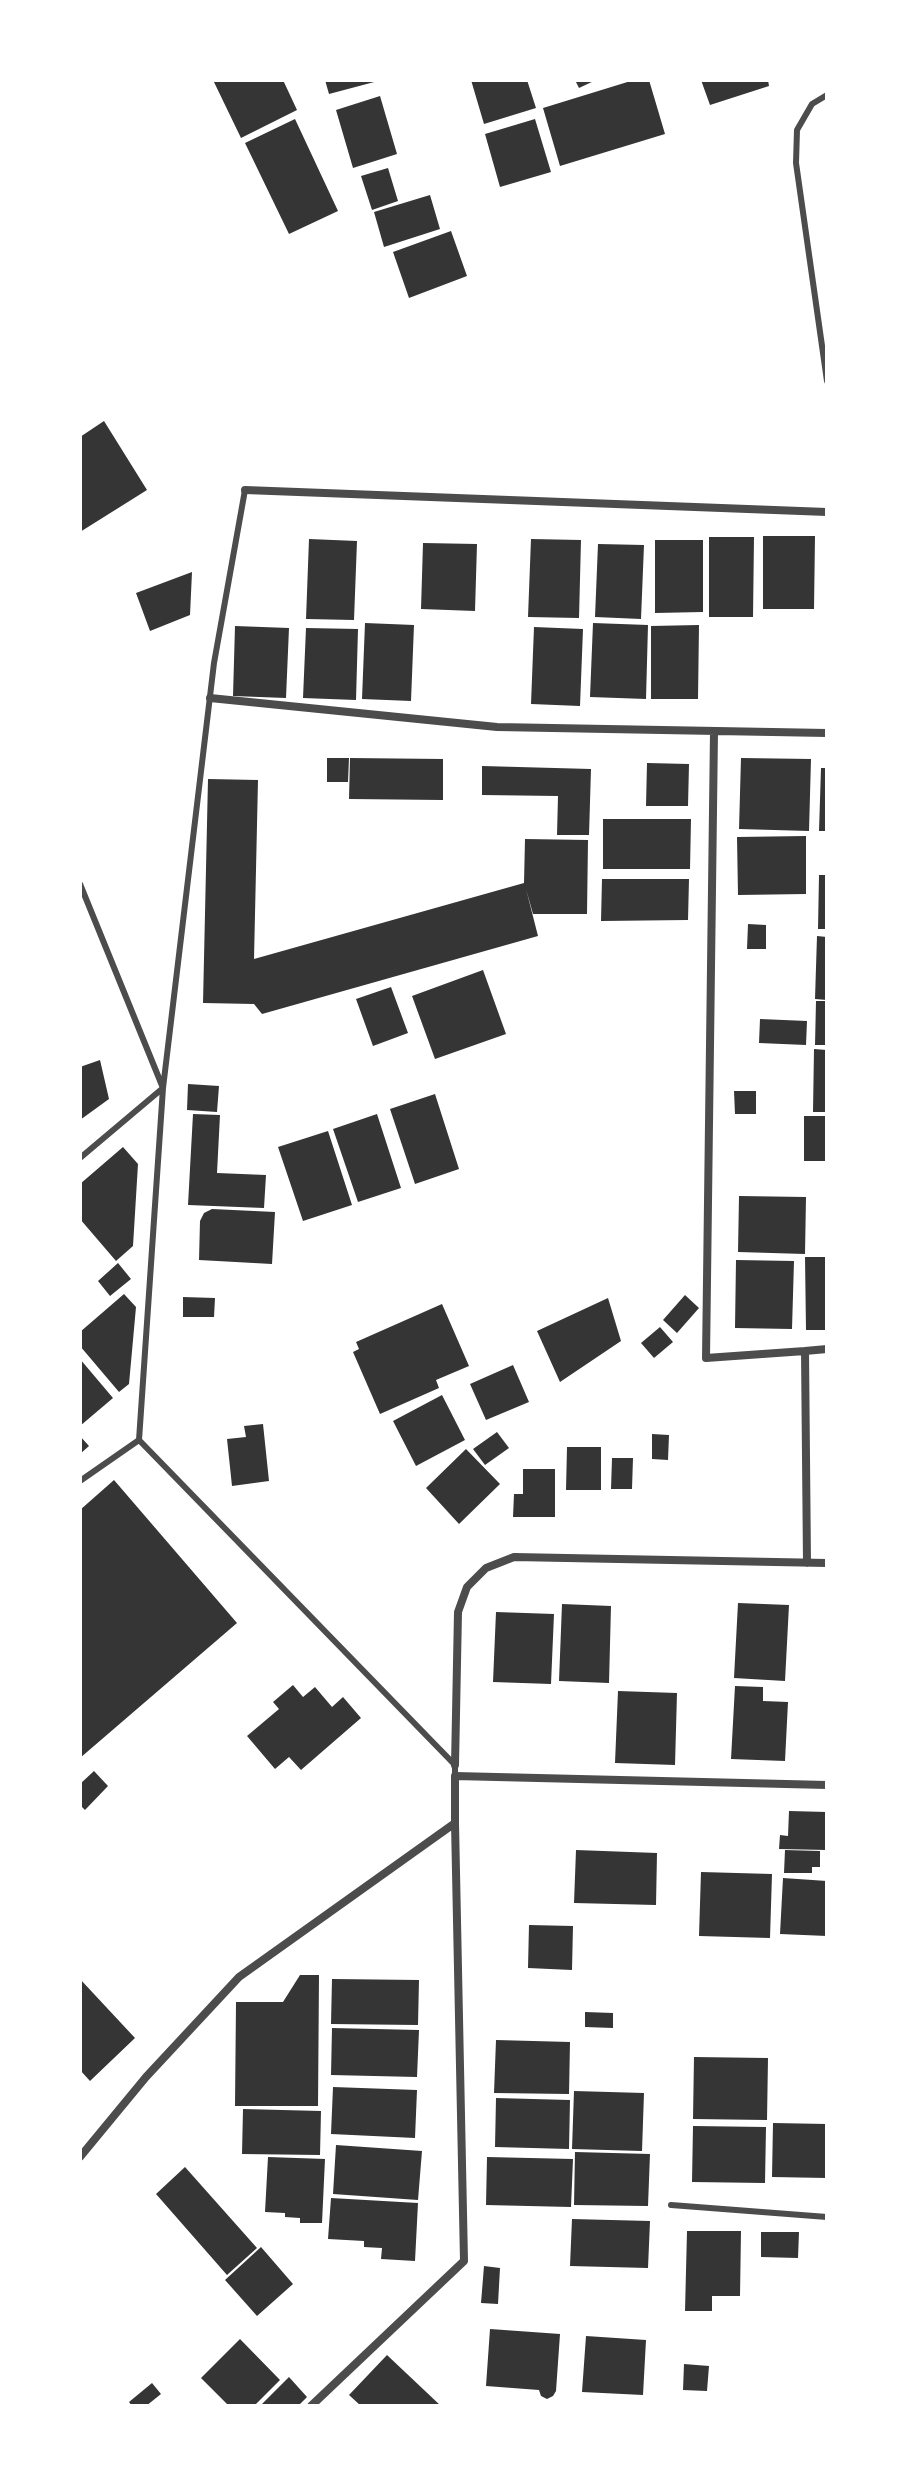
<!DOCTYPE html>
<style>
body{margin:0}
#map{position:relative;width:907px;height:2486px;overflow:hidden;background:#fff;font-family:"Nunito Sans",sans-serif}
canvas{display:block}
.frame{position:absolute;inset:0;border:82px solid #fff;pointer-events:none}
</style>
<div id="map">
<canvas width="907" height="2486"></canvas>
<div class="frame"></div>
</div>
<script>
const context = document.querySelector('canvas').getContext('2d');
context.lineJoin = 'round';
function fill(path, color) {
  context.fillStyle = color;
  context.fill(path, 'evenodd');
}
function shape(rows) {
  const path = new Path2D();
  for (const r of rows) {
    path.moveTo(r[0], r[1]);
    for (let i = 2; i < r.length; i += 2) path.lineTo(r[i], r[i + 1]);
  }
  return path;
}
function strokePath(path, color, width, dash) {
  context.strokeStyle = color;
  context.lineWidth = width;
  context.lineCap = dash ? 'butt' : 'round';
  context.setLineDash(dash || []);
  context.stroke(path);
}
fill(shape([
 [213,80,283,80,297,110,241,138],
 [325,80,378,80,378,81,329,94],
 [471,80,527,80,536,108,484,124],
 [575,80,596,80,579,88],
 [634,80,649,80,665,134,560,166,543,108],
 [701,80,768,80,769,86,710,105],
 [380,96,397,154,353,168,336,110],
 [295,119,338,211,289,234,245,143],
 [535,119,551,172,500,187,485,134],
 [388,168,398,201,372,210,361,176],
 [430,195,440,229,384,247,374,212],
 [451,231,467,276,409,298,393,252],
 [104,421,147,490,80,532,80,437],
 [763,536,815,536,814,609,763,609],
 [709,537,754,537,753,617,709,617],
 [309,539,357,541,354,620,306,619],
 [531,539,581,540,579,618,528,617],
 [655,540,703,540,703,612,655,613],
 [423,543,477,544,475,611,421,609],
 [598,544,644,545,641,619,595,617],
 [192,572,190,615,150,631,136,593],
 [365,623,414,625,411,701,362,699],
 [593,623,648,625,646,699,590,697],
 [699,625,698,699,651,699,651,626],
 [235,626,289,628,286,698,233,696],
 [534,627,583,629,580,706,531,704],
 [306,628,358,629,356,700,303,698],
 [327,758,349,758,348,782,327,782],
 [350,758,443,759,443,800,349,799],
 [741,758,811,759,809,831,739,829],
 [647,763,689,764,688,806,646,806],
 [482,766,591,769,589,835,557,835,558,796,482,795],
 [821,768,827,768,827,831,819,831],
 [208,779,258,780,254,959,524,883,525,839,588,840,587,914,533,914,526,889,538,936,262,1014,254,1004,203,1003],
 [603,819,691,819,690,869,603,869],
 [806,836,806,894,738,895,737,837],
 [819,875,827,875,827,929,818,929],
 [602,879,689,879,688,920,601,921],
 [748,924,766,925,766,949,747,949],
 [817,936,827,937,827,1000,815,999],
 [483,970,506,1034,435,1059,412,996],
 [391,987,408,1033,373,1046,356,999],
 [816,1001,827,1001,827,1045,815,1045],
 [760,1019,807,1021,806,1045,759,1043],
 [814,1049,827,1050,827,1112,813,1112],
 [100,1060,109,1099,80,1120,80,1067],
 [188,1084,219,1086,217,1112,187,1110],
 [734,1091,756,1091,756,1114,735,1114],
 [435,1094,459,1169,415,1184,390,1109],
 [193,1114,220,1115,217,1173,266,1175,264,1208,188,1205],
 [377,1114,401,1188,358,1202,333,1129],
 [804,1116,827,1116,827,1161,804,1161],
 [328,1131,352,1205,303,1221,278,1147],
 [123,1147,138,1164,133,1246,116,1261,80,1219,80,1184],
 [739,1196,806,1197,805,1254,738,1252],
 [212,1209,275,1212,272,1264,199,1260,200,1221,204,1213],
 [805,1257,827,1257,827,1330,806,1330],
 [736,1260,794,1261,792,1329,735,1328],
 [118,1263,131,1279,110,1296,98,1281],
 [124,1294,136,1307,129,1384,119,1392,80,1346,80,1332],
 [685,1295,699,1308,677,1333,663,1320],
 [183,1297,215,1298,214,1317,183,1317],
 [608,1298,621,1341,560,1382,537,1331],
 [442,1304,469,1366,436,1380,439,1388,380,1414,353,1352,359,1349,356,1342],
 [660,1327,673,1342,654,1358,641,1343],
 [80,1359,113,1398,80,1426],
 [513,1365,529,1402,486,1420,470,1384],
 [442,1395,465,1440,416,1466,393,1421],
 [263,1424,269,1481,232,1486,227,1439,246,1437,244,1426],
 [497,1432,509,1448,485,1465,473,1449],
 [652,1434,669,1435,668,1460,652,1459],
 [80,1436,89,1446,80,1454],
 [567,1447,601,1447,601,1490,566,1490],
 [466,1449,500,1484,459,1524,426,1488],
 [612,1458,633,1458,632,1489,611,1489],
 [523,1469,555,1469,555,1517,513,1517,514,1494,523,1494],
 [114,1480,237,1623,80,1758,80,1510],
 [738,1603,789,1605,785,1681,734,1678],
 [562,1604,611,1606,609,1683,559,1681],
 [496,1612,554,1614,551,1684,493,1682],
 [293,1685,303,1697,315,1687,332,1707,343,1697,361,1718,301,1770,289,1757,275,1769,247,1736,279,1709,273,1702],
 [735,1686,763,1687,763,1701,788,1702,785,1761,731,1759],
 [618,1691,677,1693,675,1765,615,1763],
 [94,1771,108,1786,85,1810,80,1805,80,1784],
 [789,1811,827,1812,827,1850,779,1849,780,1835,788,1836],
 [576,1850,657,1853,656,1905,574,1903],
 [785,1850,820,1851,820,1867,812,1867,812,1873,784,1873],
 [701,1872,772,1874,770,1938,699,1936],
 [783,1878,827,1881,827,1936,780,1934],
 [529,1925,573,1926,572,1970,528,1968],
 [300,1975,319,1975,318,2106,235,2106,236,2002,283,2002],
 [80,1979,135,2038,90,2081,80,2070],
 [332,1979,419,1980,418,2025,331,2024],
 [585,2012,613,2013,613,2028,585,2027],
 [332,2028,419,2030,417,2077,331,2075],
 [496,2040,570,2042,569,2094,494,2093],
 [694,2057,768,2058,767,2120,693,2119],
 [333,2087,417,2090,415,2138,331,2134],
 [574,2091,644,2093,642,2151,572,2149],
 [496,2098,570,2100,569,2149,495,2147],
 [243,2109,321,2111,320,2155,242,2154],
 [773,2123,827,2124,827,2178,772,2177],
 [693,2126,766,2127,765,2183,692,2182],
 [336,2145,422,2151,418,2200,333,2194],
 [575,2152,650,2154,648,2206,574,2205],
 [268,2157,325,2159,322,2223,300,2223,300,2218,285,2217,285,2213,265,2212],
 [487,2157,573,2159,571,2207,486,2205],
 [185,2167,257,2248,227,2275,156,2194],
 [331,2198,418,2203,415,2261,381,2259,382,2248,364,2247,364,2241,328,2239],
 [572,2219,650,2221,648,2268,570,2266],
 [687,2231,741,2231,740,2296,712,2296,712,2311,685,2311],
 [761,2232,799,2232,798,2258,761,2257],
 [261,2247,293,2284,257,2316,225,2280],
 [484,2266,500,2268,498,2304,481,2303],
 [490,2329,560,2334,556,2391,553,2396,547,2399,541,2396,539,2390,486,2386],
 [586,2336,646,2340,643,2395,582,2392],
 [240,2339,280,2380,254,2406,229,2406,201,2378],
 [387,2355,441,2406,361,2406,349,2395],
 [684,2364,709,2366,707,2391,683,2390],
 [289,2377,307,2397,298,2406,260,2406],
 [152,2383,161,2394,146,2406,132,2406,129,2402]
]), '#353535');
strokePath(shape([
 [827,95,812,104,797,130,796,163,827,381],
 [80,884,163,1088,80,1158],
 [139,1440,163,1088,214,663,245,490],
 [80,1481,139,1440,455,1765,455,1776],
 [671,2205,827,2217]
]), '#4c4c4c', 6);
strokePath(shape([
 [245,490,827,512],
 [210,698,497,727,827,733],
 [714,732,706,1358,805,1351],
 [807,1563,805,1351,827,1349],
 [455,1765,458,1612,467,1587,486,1568,514,1557,827,1563],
 [80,2157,146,2077,239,1977,455,1823,455,1776,827,1785],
 [311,2406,464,2261,455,1823]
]), '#4c4c4c', 8);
</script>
